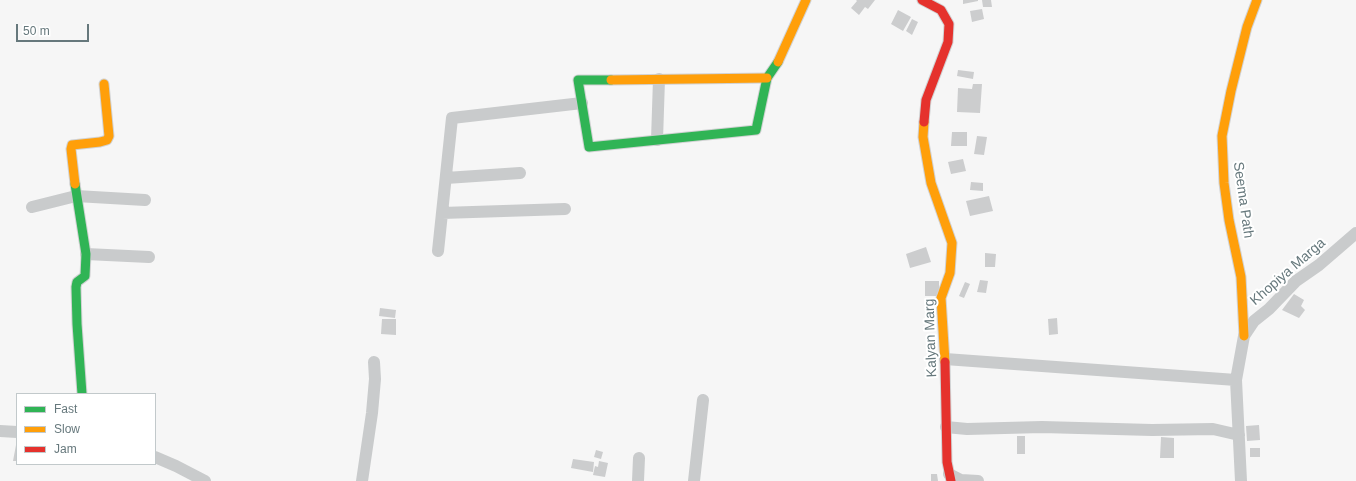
<!DOCTYPE html>
<style>
body{margin:0}
#map{position:relative;width:1356px;height:481px;overflow:hidden;background:#f6f6f6;font-family:Arial,sans-serif}
canvas{display:block}
.legend{position:absolute;left:16px;top:393px;width:140px;height:72px;box-sizing:border-box;background:#fff;border:1px solid #c2c9cb;margin:0;padding:5px 7px;list-style:none;font-size:12px;color:#66787c}
.legend li{display:flex;align-items:center;gap:8px;height:20px}
.legend b{width:20px;border:1px solid #c2c9cb}
.scale{position:absolute;left:16px;top:24px;width:73px;height:18px;box-sizing:border-box;border:2px solid #66787c;border-top:0;padding-left:5px;font-size:12px;line-height:14px;white-space:nowrap;color:#66787c;-webkit-text-stroke:3px #fff;paint-order:stroke}
</style>
<div id="map">
<canvas width="1356" height="481"></canvas>
<ul class="legend">
<li><b style="height:5px;background:#30b455"></b>Fast</li>
<li><b style="height:5px;background:#ff9f0a"></b>Slow</li>
<li><b style="height:5px;background:#e5322d"></b>Jam</li>
</ul>
<div class="scale">50 m</div>
</div>
<script>
const context = document.querySelector('canvas').getContext('2d');
context.lineJoin = 'round';
function fill(path, color) {
  context.fillStyle = color;
  context.fill(path, 'evenodd');
}
function shape(rows) {
  const path = new Path2D();
  for (const r of rows) {
    path.moveTo(r[0], r[1]);
    for (let i = 2; i < r.length; i += 2) path.lineTo(r[i], r[i + 1]);
  }
  return path;
}
function strokePath(path, color, width, dash) {
  context.strokeStyle = color;
  context.lineWidth = width;
  context.lineCap = dash ? 'butt' : 'round';
  context.setLineDash(dash || []);
  context.stroke(path);
}
function drawText(font, color, halo, rows, align = 'center') {
  context.font = font + ' Arial,sans-serif';
  context.lineWidth = 4;
  context.setLineDash([]);
  context.textBaseline = 'middle';
  context.strokeStyle = halo;
  context.fillStyle = color;
  for (const [text, x, y, turn = 0] of rows) {
    context.save();
    context.translate(x, y);
    context.rotate((+turn || 0) * Math.PI / 180);
    context.textAlign = isNaN(turn) ? turn : align;
    if (halo) context.strokeText(text, 0, 0);
    context.fillText(text, 0, 0);
    context.restore();
  }
}
fill(shape([
 [856,0,875,0,868,9,865,7,859,15,851,8,857,1],
 [963,0,978,0,978,1,963,4],
 [982,0,991,0,992,7,983,7],
 [982,9,984,19,972,22,970,11],
 [898,10,911,17,903,31,891,24],
 [912,19,918,22,912,35,906,31],
 [958,70,974,72,973,79,957,76],
 [973,84,982,84,980,113,957,112,958,88,972,89],
 [952,132,967,132,967,146,951,146],
 [977,136,987,137,984,155,974,154],
 [963,159,966,171,951,174,948,162],
 [971,182,983,183,983,191,970,190],
 [989,196,993,211,970,216,966,201],
 [926,247,931,262,910,268,906,254],
 [985,253,996,254,995,267,985,267],
 [980,280,988,281,986,293,977,292],
 [925,281,939,281,939,296,925,296],
 [965,282,970,284,964,298,959,296],
 [1294,294,1304,300,1301,306,1305,310,1299,318,1282,310],
 [380,308,396,310,395,318,379,316],
 [1057,318,1058,334,1049,335,1048,319],
 [382,319,396,319,396,335,381,334],
 [1259,425,1260,440,1247,441,1246,426],
 [1017,436,1025,436,1025,454,1017,454],
 [1161,437,1174,438,1174,458,1160,458],
 [16,445,17,445,17,461,13,461],
 [1250,448,1260,448,1260,457,1250,457],
 [596,450,603,452,601,459,594,457],
 [573,459,594,462,593,472,571,468],
 [599,461,608,463,605,477,593,475,595,466,598,467],
 [931,474,937,474,938,481,931,481]
]), '#cccdce');
const fast = shape([
 [611,80,578,80,589,147,756,130,767,78,778,62],
 [75,184,86,254,85,276,77,282,76,287,77,324,82,394]
]);
const slow = shape([
 [778,62,806,0],
 [611,80,767,78],
 [924,122,923,137,931,183,952,243,950,273,941,298,945,362],
 [75,184,71,149,72,145,100,142,107,140,109,136,104,84],
 [1244,336,1241,277,1229,220,1224,183,1222,136,1231,91,1247,27,1257,0]
]);
const jam = shape([
 [922,0,941,10,949,24,948,42,926,100,924,122],
 [945,362,947,462,951,481]
]);
strokePath(fast, '#d1d2d3', 11);
strokePath(slow, '#d1d2d3', 11);
strokePath(jam, '#d1d2d3', 11);
strokePath(shape([
 [657,140,659,79],
 [446,178,520,173],
 [32,207,76,196,145,200],
 [442,213,565,209],
 [438,251,452,118,582,103],
 [86,254,149,257],
 [945,359,1236,380],
 [946,427,967,429,1042,427,1152,430,1213,429,1239,435],
 [0,431,17,432],
 [155,457,176,466,205,481],
 [949,474,961,480,978,481],
 [362,481,372,413,375,379,374,362],
 [638,481,639,458],
 [694,481,703,400],
 [1241,481,1236,380,1244,336,1254,321,1269,309,1296,281,1319,265,1356,233]
]), '#c9cbcc', 12);
strokePath(fast, '#30b455', 9);
strokePath(slow, '#ff9f0a', 9);
strokePath(jam, '#e5322d', 9);
drawText('14px', '#66787c', '#fff', [
 ["Seema Path",1243,200,82],
 ["Khopiya Marga",1288,272,-41],
 ["Kalyan Marg",931,338,-92]
]);
</script>
